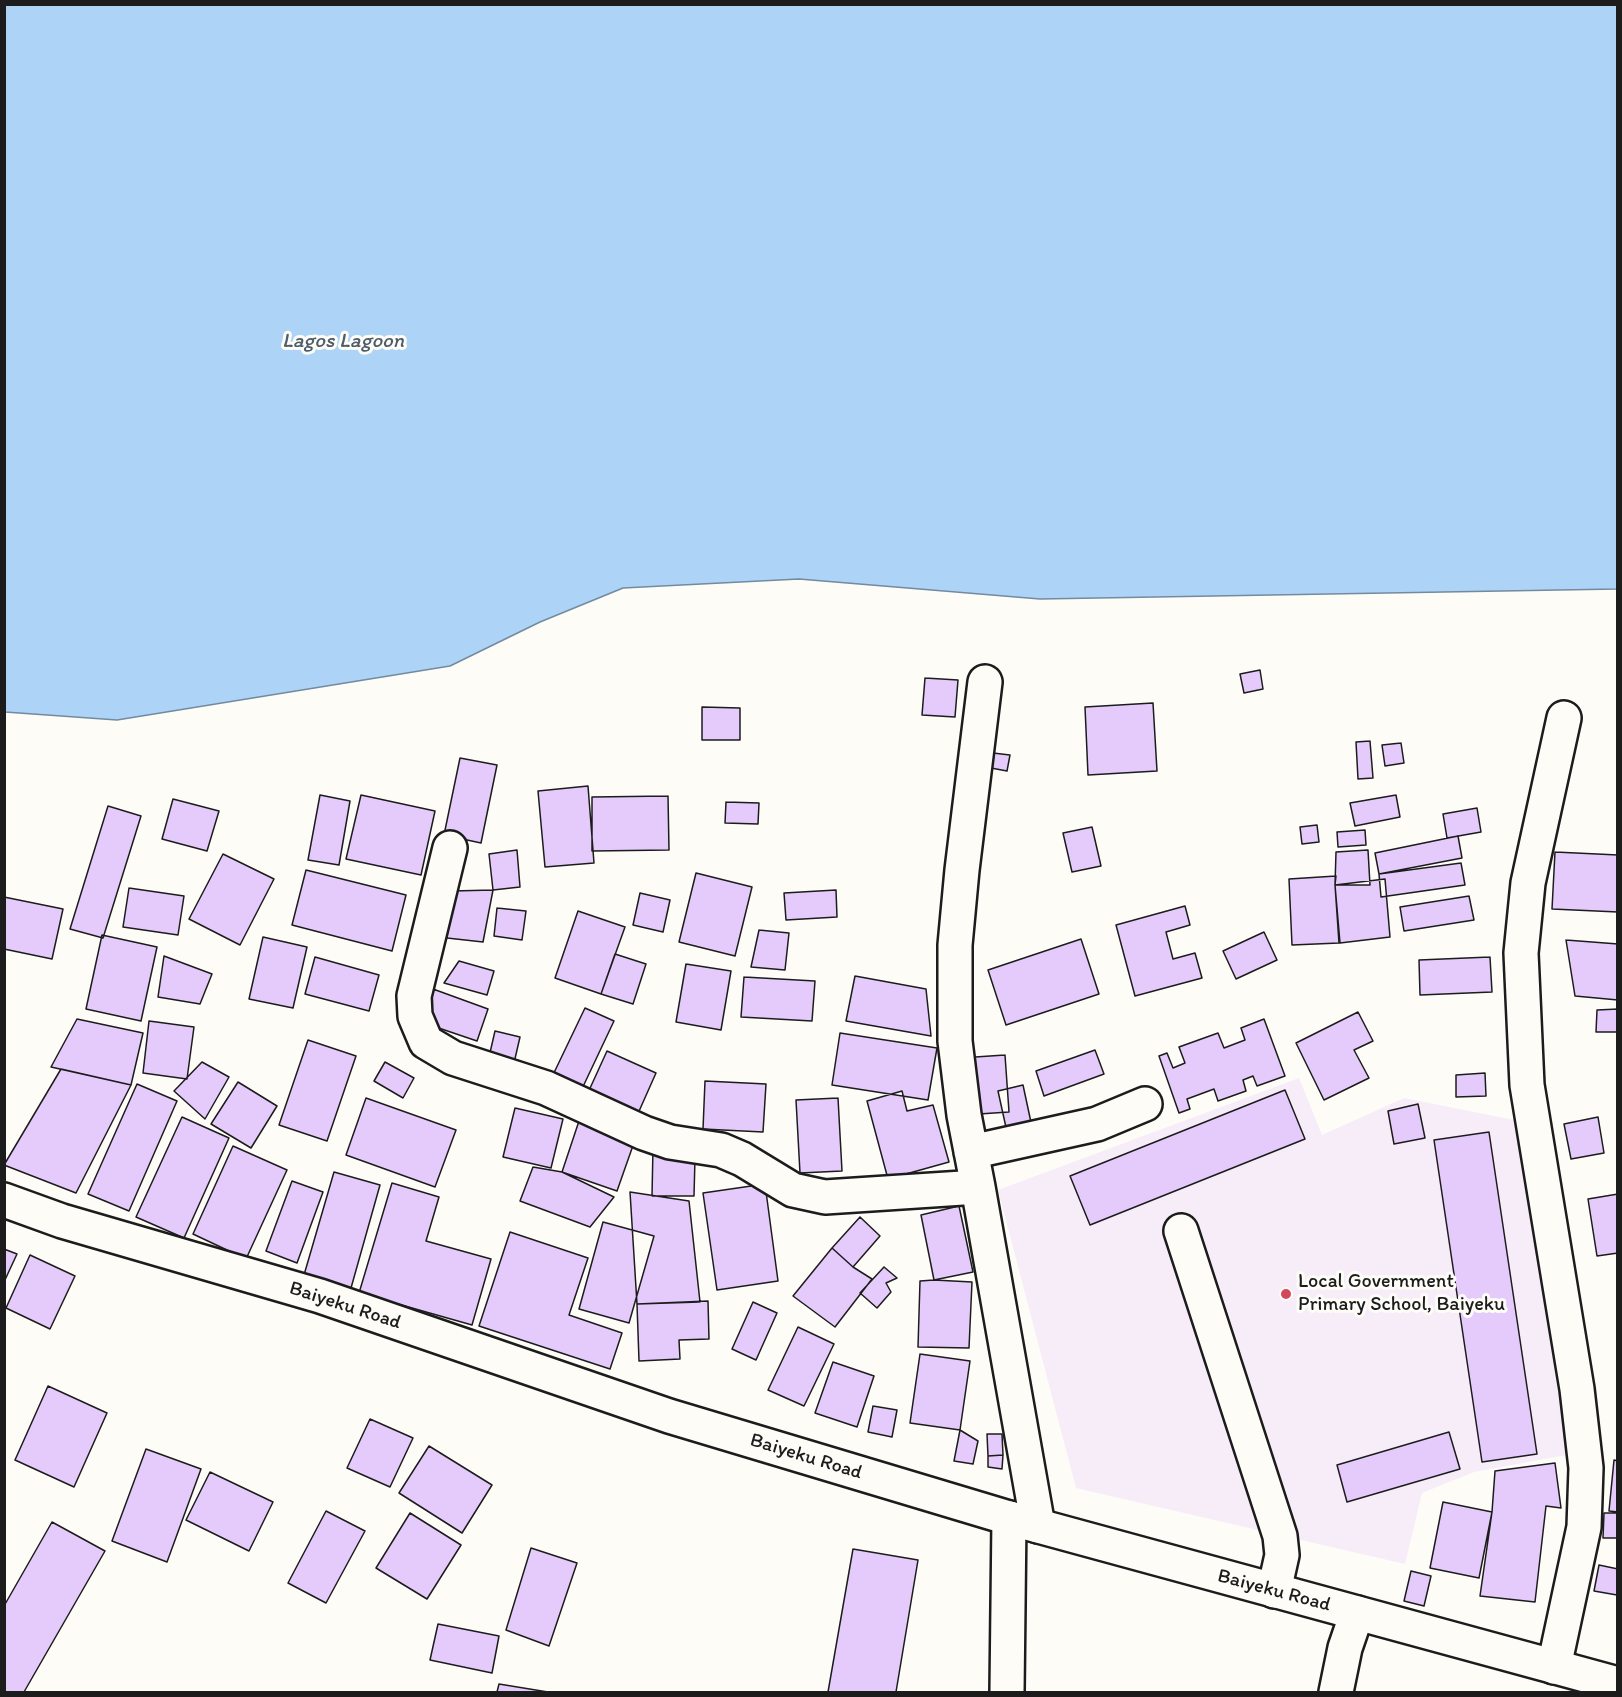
<!DOCTYPE html>
<style>
body{margin:0}
#map{position:relative;width:1622px;height:1697px;overflow:hidden;background:#fdfcf7;font-family:Itim,sans-serif}
canvas{display:block}
.frame{position:absolute;inset:0;border:6px solid #1c1c1c;pointer-events:none}
</style>
<div id="map">
<canvas width="1622" height="1697"></canvas>
<div class="frame"></div>
</div>
<script>
const context = document.querySelector('canvas').getContext('2d');
context.lineJoin = 'round';
function fill(path, color) {
  context.fillStyle = color;
  context.fill(path, 'evenodd');
}
function shape(rows) {
  const path = new Path2D();
  for (const r of rows) {
    path.moveTo(r[0], r[1]);
    for (let i = 2; i < r.length; i += 2) path.lineTo(r[i], r[i + 1]);
  }
  return path;
}
function strokePath(path, color, width, dash) {
  context.strokeStyle = color;
  context.lineWidth = width;
  context.lineCap = dash ? 'butt' : 'round';
  context.setLineDash(dash || []);
  context.stroke(path);
}
function drawText(font, color, halo, rows, align = 'center') {
  context.font = font + ' Itim,sans-serif';
  context.lineWidth = 6;
  context.setLineDash([]);
  context.textBaseline = 'middle';
  context.strokeStyle = halo;
  context.fillStyle = color;
  for (const [text, x, y, turn = 0] of rows) {
    context.save();
    context.translate(x, y);
    context.rotate((+turn || 0) * Math.PI / 180);
    context.textAlign = isNaN(turn) ? turn : align;
    if (halo) context.strokeText(text, 0, 0);
    context.fillText(text, 0, 0);
    context.restore();
  }
}
fill(shape([
 [1299,1078,1322,1135,1404,1098,1519,1121,1572,1454,1474,1472,1422,1493,1405,1564,1076,1488,998,1190]
]), '#f6edf8');
const water = shape([
 [4,5,1617,5,1617,589,1040,599,799,579,623,588,540,622,450,666,117,720,5,712,4,5]
]);
fill(water, '#add4f7');
strokePath(water, '#738a9f', 1.5);
const building = shape([
 [1260,670,1263,689,1244,693,1240,674,1260,670],
 [925,678,958,680,955,717,922,715,925,678],
 [1153,703,1157,771,1088,775,1085,707,1153,703],
 [702,707,740,708,740,740,702,740,702,707],
 [1370,741,1373,778,1358,779,1356,742,1370,741],
 [1401,743,1404,763,1385,766,1382,745,1401,743],
 [993,753,1010,755,1007,771,991,768,993,753],
 [460,758,497,765,481,843,444,835,460,758],
 [588,786,594,863,545,867,538,791,588,786],
 [320,795,350,801,339,865,308,860,320,795],
 [361,795,435,811,421,875,346,859,361,795],
 [1396,795,1400,817,1355,826,1350,803,1396,795],
 [668,796,669,850,592,851,592,797,668,796],
 [173,799,219,811,207,851,162,839,173,799],
 [726,802,759,803,758,824,725,823,726,802],
 [108,806,141,816,103,938,70,929,108,806],
 [1477,808,1481,832,1447,838,1443,814,1477,808],
 [1317,825,1319,842,1302,844,1300,827,1317,825],
 [1092,827,1101,866,1072,872,1063,833,1092,827],
 [1365,830,1366,845,1338,847,1337,832,1365,830],
 [1458,836,1462,858,1379,874,1375,853,1458,836],
 [517,850,520,887,493,890,489,854,517,850],
 [1368,850,1370,885,1335,885,1336,852,1368,850],
 [1555,852,1618,855,1618,912,1552,909,1555,852],
 [223,854,274,879,240,945,189,919,223,854],
 [1461,863,1465,885,1381,897,1379,874,1461,863],
 [306,870,406,895,392,951,292,925,306,870],
 [696,873,752,887,735,956,679,942,696,873],
 [1336,876,1335,885,1339,943,1292,945,1289,879,1336,876],
 [1385,879,1390,937,1340,943,1335,885,1385,879],
 [129,888,184,896,178,935,123,927,129,888],
 [493,890,483,942,447,938,452,891,493,890],
 [836,890,837,917,786,920,784,893,836,890],
 [640,893,670,900,663,932,633,925,640,893],
 [1469,896,1474,920,1404,931,1400,907,1469,896],
 [4,897,63,909,52,959,4,949,4,897],
 [1185,906,1190,925,1166,932,1173,959,1195,953,1202,978,1135,996,1116,925,1185,906],
 [497,908,526,911,522,940,494,936,497,908],
 [578,911,625,927,601,994,555,978,578,911],
 [759,930,789,933,785,970,751,967,759,930],
 [1264,932,1277,960,1236,979,1223,951,1264,932],
 [102,935,157,947,141,1021,86,1009,102,935],
 [263,937,307,947,293,1008,249,999,263,937],
 [1081,939,1099,994,1006,1025,988,970,1081,939],
 [1566,940,1618,944,1618,1000,1575,996,1566,940],
 [615,954,646,964,633,1004,601,994,615,954],
 [164,956,212,974,200,1004,158,997,164,956],
 [315,957,379,975,369,1011,305,994,315,957],
 [1490,957,1492,992,1420,995,1419,960,1490,957],
 [459,961,494,971,487,995,444,983,459,961],
 [686,964,731,971,721,1030,676,1022,686,964],
 [855,976,926,989,931,1036,846,1021,855,976],
 [744,977,815,981,812,1021,741,1017,744,977],
 [433,989,488,1009,477,1041,421,1022,433,989],
 [585,1008,614,1021,580,1093,551,1079,585,1008],
 [1618,1009,1618,1032,1596,1032,1597,1010,1618,1009],
 [1358,1012,1373,1041,1354,1050,1369,1078,1324,1100,1296,1043,1358,1012],
 [77,1019,143,1033,131,1085,51,1067,77,1019],
 [1264,1019,1285,1076,1257,1086,1253,1076,1243,1080,1246,1091,1218,1101,1214,1089,1187,1099,1190,1109,1179,1113,1159,1056,1167,1053,1173,1068,1185,1063,1179,1047,1218,1033,1224,1048,1245,1040,1241,1028,1264,1019],
 [149,1021,194,1027,187,1079,143,1073,149,1021],
 [495,1031,520,1037,514,1063,489,1057,495,1031],
 [840,1033,937,1048,928,1100,832,1085,840,1033],
 [308,1040,356,1056,327,1141,279,1125,308,1040],
 [1095,1050,1104,1074,1044,1096,1036,1071,1095,1050],
 [607,1051,656,1073,636,1118,586,1097,607,1051],
 [1005,1055,1009,1112,979,1114,975,1057,1005,1055],
 [202,1062,229,1077,205,1119,174,1091,202,1062],
 [385,1062,414,1078,403,1098,374,1081,385,1062],
 [61,1069,131,1085,76,1193,4,1165,61,1069],
 [1485,1073,1486,1096,1456,1097,1456,1075,1485,1073],
 [705,1081,766,1084,763,1132,703,1129,705,1081],
 [238,1082,277,1106,251,1148,211,1124,238,1082],
 [137,1084,177,1101,129,1211,88,1194,137,1084],
 [1023,1085,1032,1127,1007,1132,998,1091,1023,1085],
 [1285,1090,1305,1139,1090,1225,1070,1176,1285,1090],
 [902,1091,907,1111,933,1105,949,1162,888,1179,867,1101,902,1091],
 [366,1098,456,1130,435,1187,346,1155,366,1098],
 [838,1098,842,1171,800,1173,796,1100,838,1098],
 [1418,1104,1425,1138,1394,1144,1388,1111,1418,1104],
 [515,1108,563,1119,551,1168,503,1157,515,1108],
 [182,1117,229,1138,184,1238,136,1217,182,1117],
 [1598,1117,1604,1153,1571,1159,1564,1124,1598,1117],
 [580,1118,636,1137,617,1191,562,1172,580,1118],
 [1489,1132,1537,1454,1482,1462,1434,1140,1489,1132],
 [233,1146,287,1170,246,1259,193,1234,233,1146],
 [653,1147,695,1158,694,1196,652,1196,653,1147],
 [533,1167,562,1172,614,1197,590,1227,520,1201,533,1167],
 [334,1172,380,1185,351,1288,304,1275,334,1172],
 [292,1181,323,1192,297,1263,266,1251,292,1181],
 [392,1183,439,1197,426,1241,491,1259,472,1325,359,1293,392,1183],
 [765,1184,778,1281,717,1290,703,1193,765,1184],
 [630,1192,689,1201,700,1302,637,1304,630,1192],
 [1618,1194,1618,1253,1597,1256,1588,1199,1618,1194],
 [959,1206,973,1272,934,1280,921,1215,959,1206],
 [860,1217,880,1236,853,1267,832,1248,860,1217],
 [603,1222,654,1236,629,1323,579,1309,603,1222],
 [510,1232,588,1258,569,1315,622,1333,610,1369,479,1326,510,1232],
 [832,1248,853,1267,872,1279,835,1327,793,1296,832,1248],
 [4,1249,17,1254,4,1282,4,1249],
 [30,1255,75,1276,50,1329,6,1308,30,1255],
 [884,1267,897,1278,886,1283,891,1292,877,1308,860,1293,884,1267],
 [934,1280,972,1282,969,1348,918,1347,920,1281,934,1280],
 [708,1301,709,1339,679,1340,680,1359,639,1361,637,1304,708,1301],
 [753,1302,777,1313,756,1360,732,1349,753,1302],
 [798,1327,834,1344,804,1406,768,1390,798,1327],
 [920,1354,970,1361,960,1430,910,1423,920,1354],
 [833,1362,874,1376,857,1427,815,1413,833,1362],
 [48,1386,107,1413,74,1487,15,1460,48,1386],
 [873,1406,897,1410,892,1437,868,1432,873,1406],
 [370,1419,413,1438,390,1487,347,1468,370,1419],
 [960,1430,978,1441,973,1464,954,1461,960,1430],
 [1449,1432,1460,1469,1347,1502,1337,1465,1449,1432],
 [987,1434,1002,1434,1003,1455,988,1456,987,1434],
 [429,1446,492,1485,462,1533,399,1493,429,1446],
 [146,1449,201,1469,167,1562,112,1541,146,1449],
 [1003,1455,1002,1469,988,1467,988,1456,1003,1455],
 [1614,1460,1618,1461,1618,1512,1609,1511,1614,1460],
 [1555,1463,1561,1508,1546,1506,1535,1602,1480,1596,1492,1512,1495,1471,1555,1463],
 [210,1472,273,1502,249,1551,186,1520,210,1472],
 [1443,1502,1492,1512,1479,1578,1430,1568,1443,1502],
 [326,1511,365,1531,326,1603,288,1583,326,1511],
 [410,1513,461,1545,427,1599,376,1568,410,1513],
 [1604,1513,1618,1513,1618,1538,1603,1538,1604,1513],
 [52,1522,105,1551,24,1692,4,1692,4,1606,52,1522],
 [531,1548,577,1563,549,1646,506,1630,531,1548],
 [853,1549,918,1560,896,1692,828,1692,853,1549],
 [1599,1565,1618,1569,1617,1595,1594,1591,1599,1565],
 [1411,1571,1431,1576,1424,1606,1404,1601,1411,1571],
 [438,1624,499,1636,492,1673,430,1660,438,1624],
 [499,1684,548,1692,497,1692,499,1684]
]);
fill(building, '#e4cbfb');
strokePath(building, '#1c1c1c', 1.5);
const minor = shape([
 [985,682,962,870,955,945,955,1041,964,1115,978,1187,1038,1526],
 [450,848,414,996,415,1016,426,1042,453,1058,546,1088,644,1133,670,1142,721,1150,742,1159,793,1190,825,1197,978,1187],
 [971,1152,1097,1124,1145,1104],
 [1181,1231,1280,1536,1282,1555,1274,1591],
 [1554,1667,1584,1527,1586,1468,1577,1389,1527,1085,1521,953,1528,883,1564,718],
 [1007,1692,1009,1518],
 [1336,1692,1345,1648,1357,1613]
]);
const major = shape([
 [4,1200,62,1221,320,1296,669,1416,1009,1518,1618,1684]
]);
strokePath(minor, '#1c1c1c', 38);
strokePath(major, '#1c1c1c', 38);
strokePath(minor, '#fdfcf7', 33);
strokePath(major, '#fdfcf7', 33);
for (const [x, y, r, color] of [
 [1286,1294,6,"#d1495b"]
]) {
  const dot = new Path2D();
  dot.arc(x, y, r, 0, 2 * Math.PI);
  context.fillStyle = color;
  context.fill(dot);
  strokePath(dot, '#fdfcf7', 2);
}
drawText('20px', '#1c1c1c', '#fdfcf7', [
 ["Local Government",1298,1282],
 ["Primary School, Baiyeku",1298,1305]
], 'left');
drawText('20px', '#1c1c1c', '#fdfcf7', [
 ["Baiyeku Road",345,1306,18],
 ["Baiyeku Road",806,1457,17],
 ["Baiyeku Road",1274,1591,15]
]);
drawText('italic 21px', '#4f5c69', '#fdfcf7', [
 ["Lagos Lagoon",343,342]
]);
</script>
